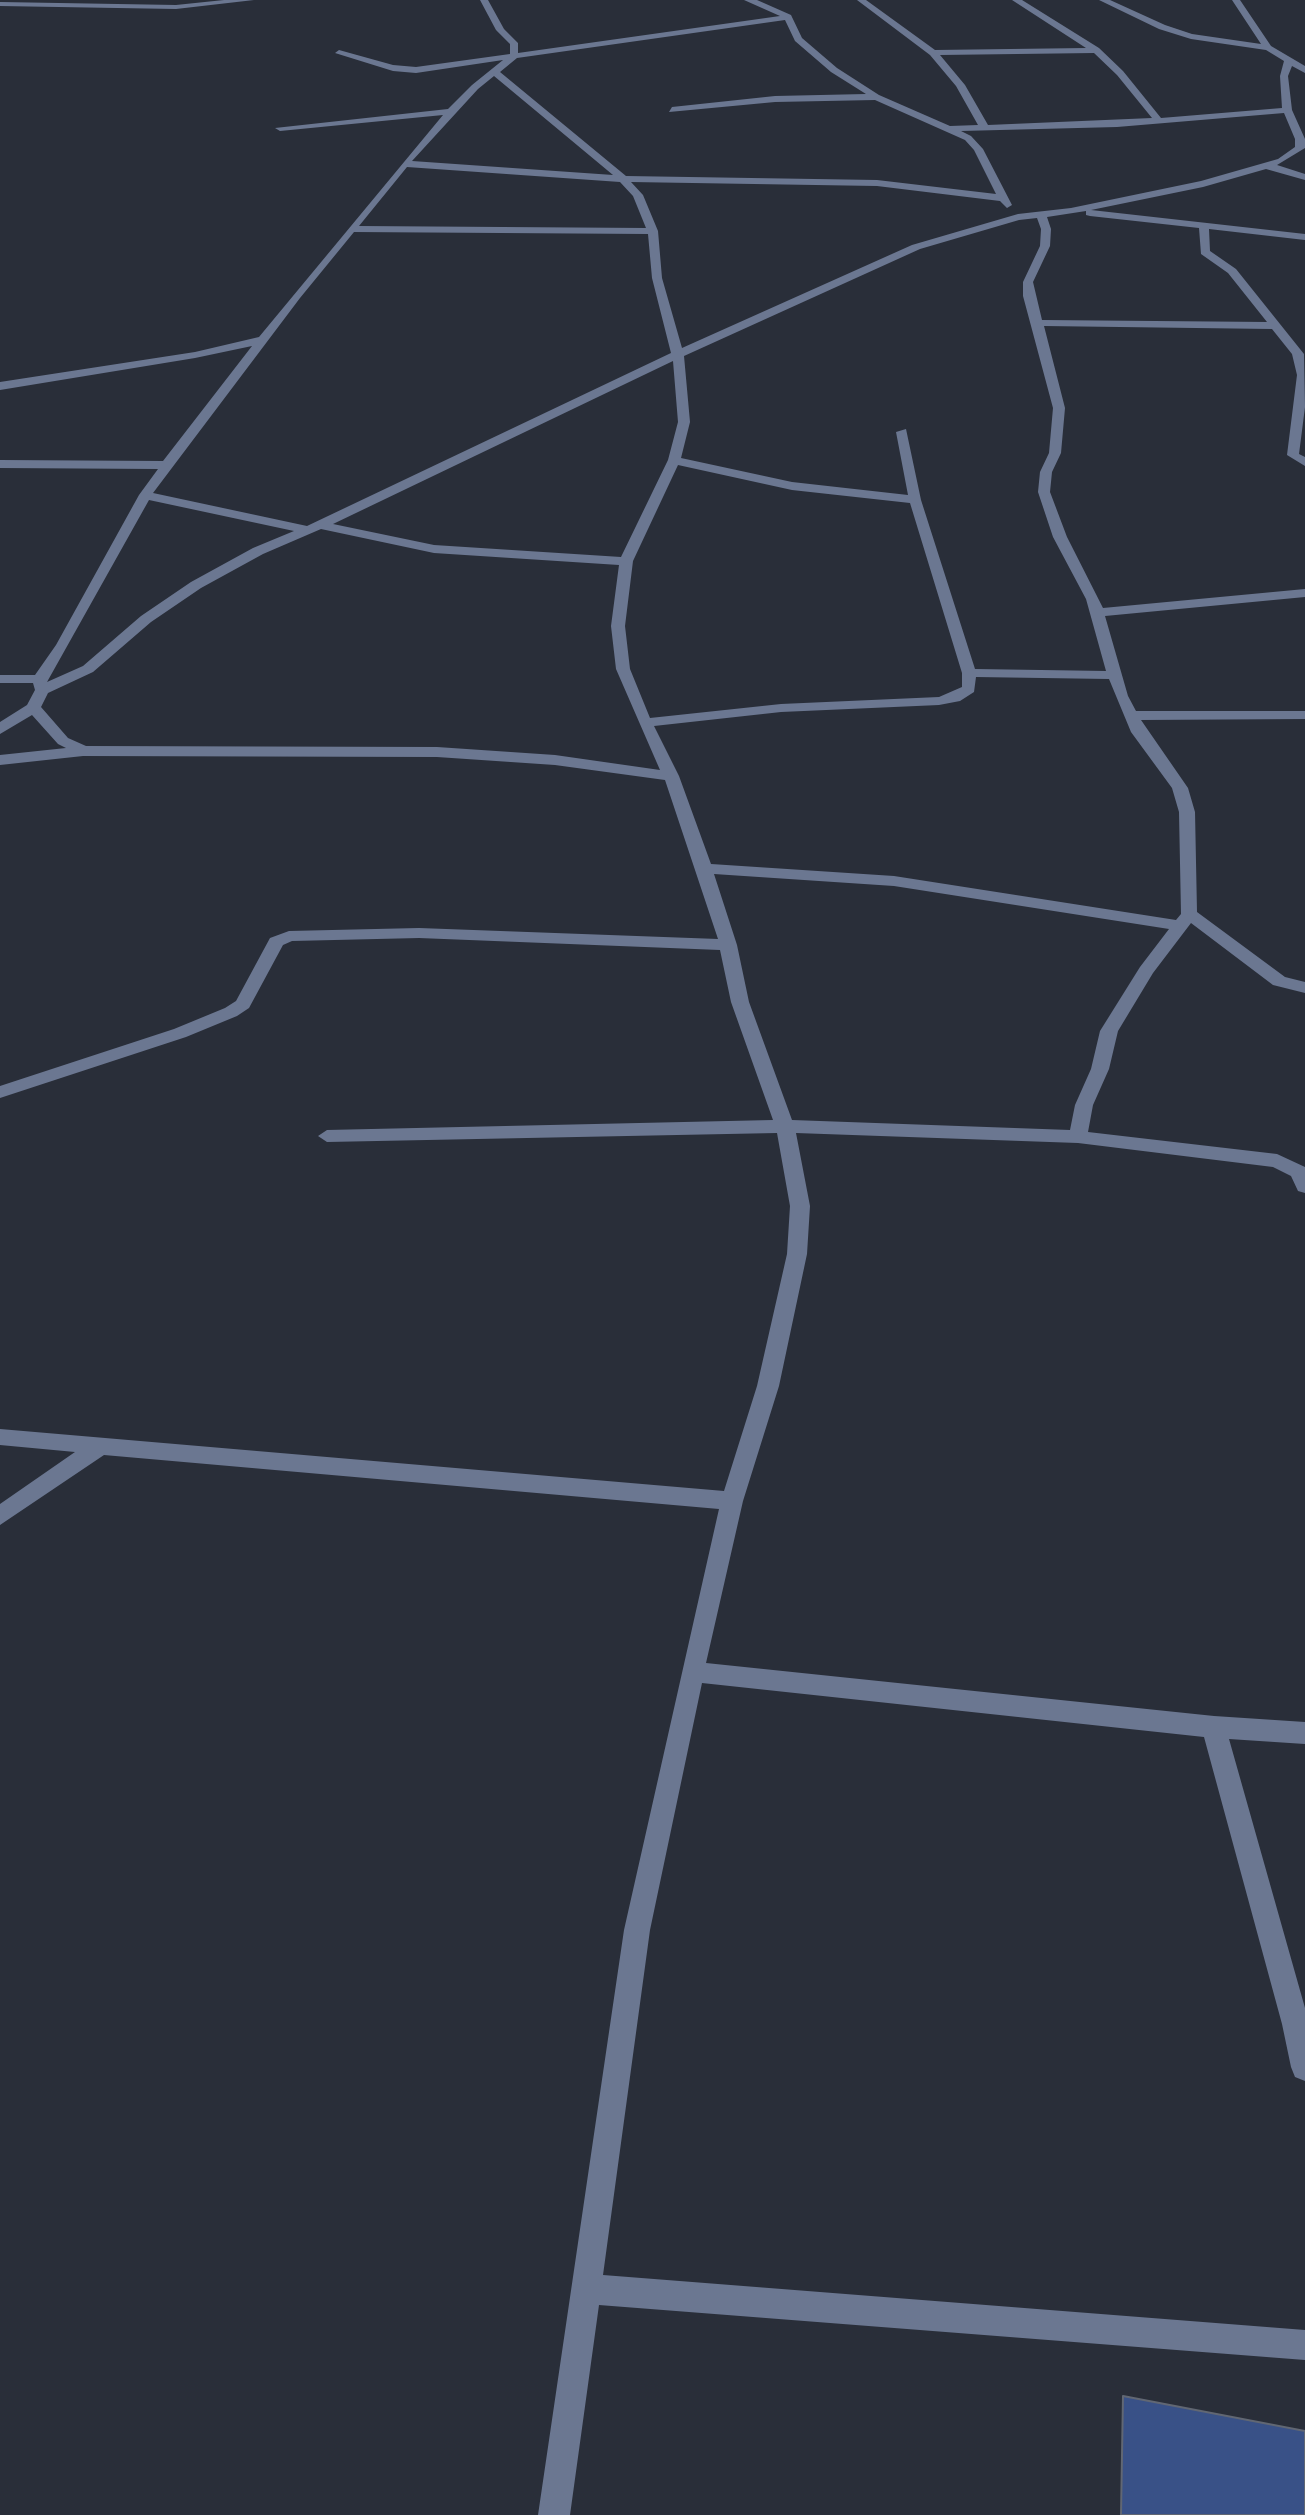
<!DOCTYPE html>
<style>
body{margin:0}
canvas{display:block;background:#292e39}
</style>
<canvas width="1305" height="2515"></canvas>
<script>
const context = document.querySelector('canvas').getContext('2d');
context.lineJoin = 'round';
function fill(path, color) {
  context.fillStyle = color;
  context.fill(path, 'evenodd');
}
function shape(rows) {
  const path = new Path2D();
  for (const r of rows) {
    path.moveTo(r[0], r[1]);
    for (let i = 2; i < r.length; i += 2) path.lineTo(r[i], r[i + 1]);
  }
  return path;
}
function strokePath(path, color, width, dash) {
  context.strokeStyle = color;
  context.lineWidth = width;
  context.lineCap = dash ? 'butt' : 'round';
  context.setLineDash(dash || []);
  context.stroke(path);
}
const building = shape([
 [1123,2396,1305,2431,1305,2515,1121,2515,1123,2396]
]);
fill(building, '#395187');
strokePath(building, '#616773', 2);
fill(shape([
 [224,0,254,0,176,9,0,6,0,2,176,5,224,0],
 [480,0,488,0,504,29,518,43,518,53,780,16,744,0,757,0,791,15,802,38,837,68,879,95,950,126,978,125,956,86,930,55,857,0,866,0,935,50,1086,48,1012,0,1022,0,1099,48,1123,71,1161,118,1282,108,1280,76,1284,61,1266,50,1191,39,1159,29,1099,0,1110,0,1165,25,1192,34,1261,44,1232,0,1240,0,1271,46,1305,66,1305,73,1292,66,1288,76,1292,110,1305,139,1305,148,1277,165,1305,174,1305,180,1266,169,1203,187,1091,210,1305,234,1305,240,1209,229,1210,251,1236,269,1304,354,1305,407,1299,454,1305,457,1305,466,1287,455,1297,375,1292,354,1272,329,1044,326,1065,408,1061,453,1052,472,1050,492,1067,537,1103,608,1305,589,1305,597,1105,616,1128,696,1136,711,1305,711,1305,719,1141,720,1188,788,1195,812,1197,912,1285,977,1305,982,1305,993,1273,985,1191,923,1153,973,1118,1031,1109,1069,1093,1105,1088,1132,1277,1154,1305,1167,1305,1193,1298,1191,1291,1176,1273,1167,1078,1143,796,1133,810,1206,807,1254,779,1386,743,1501,706,1663,1214,1716,1305,1722,1305,1744,1229,1739,1305,2008,1305,2081,1295,2077,1291,2067,1282,2024,1204,1737,702,1683,650,1930,603,2275,1305,2330,1305,2360,599,2305,570,2515,538,2515,624,1930,719,1509,104,1455,0,1525,0,1504,75,1452,0,1445,0,1429,724,1491,757,1386,787,1254,790,1206,777,1133,327,1142,318,1136,327,1130,773,1120,731,1002,720,950,419,938,292,941,283,945,249,1008,237,1016,186,1037,0,1098,0,1086,174,1029,225,1008,236,1001,270,938,289,931,419,928,718,939,665,780,555,765,437,757,83,756,0,765,0,755,66,748,58,744,32,715,0,734,0,722,27,705,35,690,33,683,0,683,0,675,35,675,56,645,139,495,158,469,0,468,0,460,163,461,252,346,195,358,0,390,0,382,195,352,259,337,443,115,280,131,275,128,448,109,472,85,503,60,416,73,393,71,335,53,339,50,393,65,416,67,510,54,510,44,496,30,480,0],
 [785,20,795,41,831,72,866,94,775,96,672,107,669,112,775,102,875,100,965,140,974,150,996,194,877,180,626,176,500,72,517,58,785,20],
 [1094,53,1117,75,1152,118,988,125,965,85,940,55,1094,53],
 [494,76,613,175,412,161,478,89,494,76],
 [1284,113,1295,139,1295,147,1278,159,1201,181,1071,208,1018,214,912,245,682,348,662,278,658,231,643,195,631,182,877,186,1000,201,1007,208,1012,205,983,149,971,136,961,131,1117,127,1284,113],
 [407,167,620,182,633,196,646,228,359,226,407,167],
 [1086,211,1086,215,1090,216,1199,228,1201,254,1228,273,1267,322,1042,320,1033,282,1050,246,1051,229,1047,217,1086,211],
 [1037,218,1041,229,1040,246,1023,282,1023,296,1053,408,1049,453,1040,472,1038,492,1053,537,1086,599,1106,671,975,669,921,500,906,429,896,432,908,495,792,482,681,458,690,422,684,356,920,249,1019,220,1037,218],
 [354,232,648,234,652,278,671,353,307,526,153,493,300,298,354,232],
 [673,361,678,422,668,460,621,557,434,545,333,524,673,361],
 [678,465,792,490,910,503,962,673,962,687,939,697,781,704,650,718,630,669,625,626,633,561,678,465],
 [149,500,294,531,253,548,191,582,141,616,83,666,47,682,149,500],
 [321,529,434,553,619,565,611,626,616,669,660,770,555,755,437,747,86,746,68,738,41,707,48,693,93,672,151,622,201,588,263,554,321,529],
 [976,677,1109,679,1131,732,1172,788,1179,812,1181,914,1176,920,894,876,711,864,679,776,654,726,781,712,939,705,960,701,974,692,976,677],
 [714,874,894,886,1169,929,1140,967,1100,1031,1091,1069,1075,1105,1070,1130,792,1120,749,1002,737,945,714,874]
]), '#6b7791');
</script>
